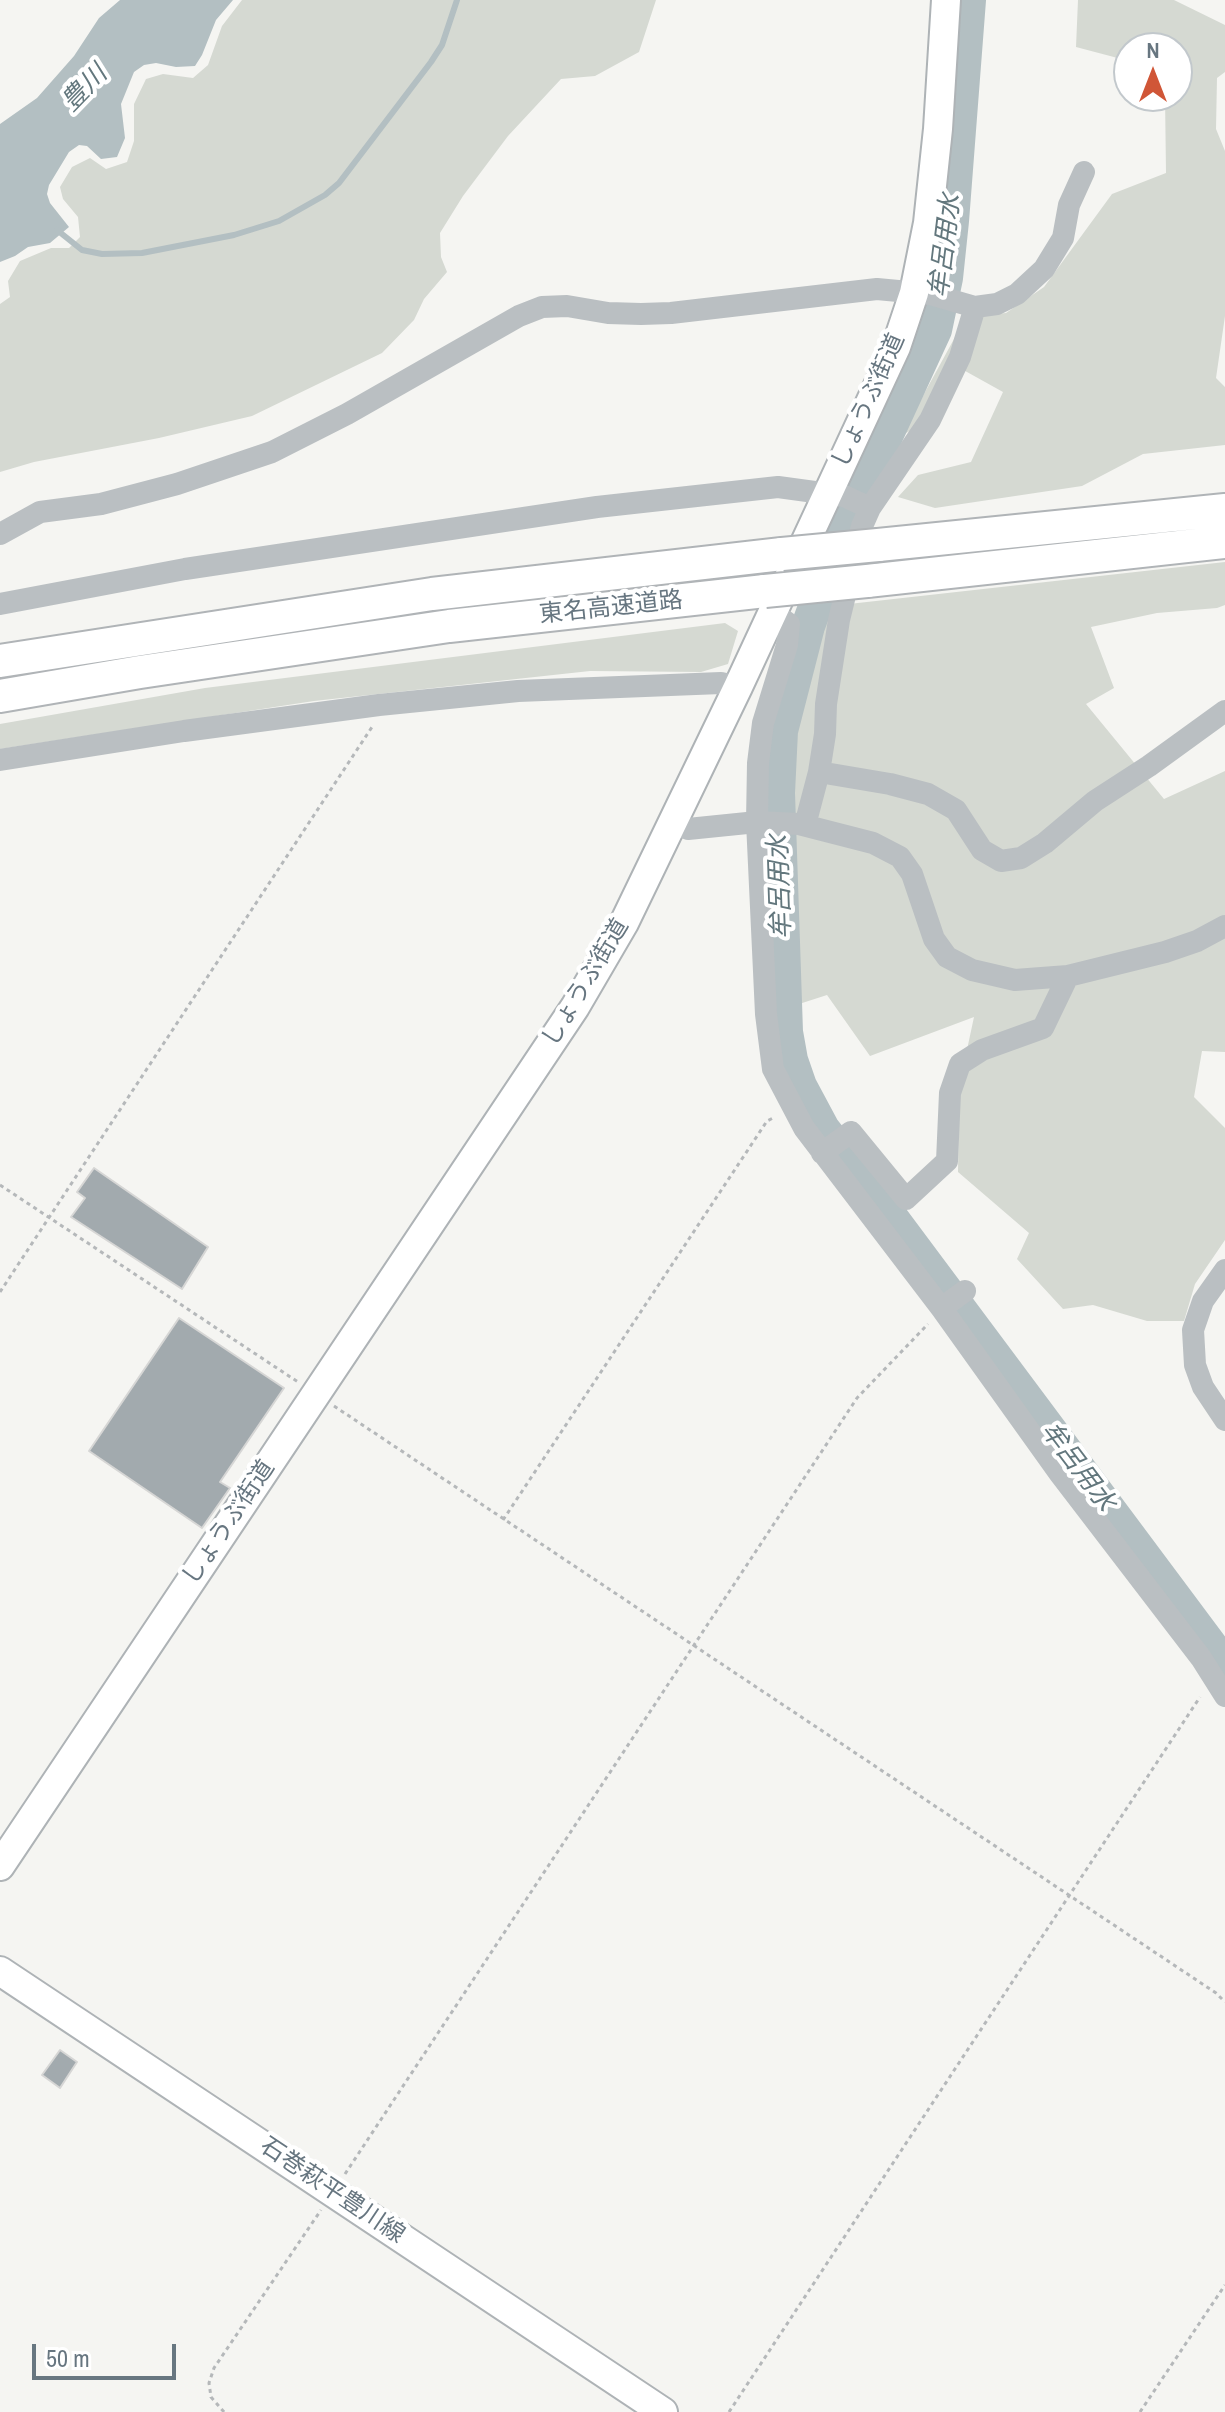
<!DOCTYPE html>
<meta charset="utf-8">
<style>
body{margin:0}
#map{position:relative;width:1225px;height:2412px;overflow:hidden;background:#f5f5f2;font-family:"Archivo Narrow",sans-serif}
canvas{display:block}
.north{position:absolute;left:1113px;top:32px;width:80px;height:80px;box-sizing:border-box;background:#fff;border:2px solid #c2c8cc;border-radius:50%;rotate:0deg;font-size:22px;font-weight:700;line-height:32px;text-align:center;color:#677680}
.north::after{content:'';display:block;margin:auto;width:28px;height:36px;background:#d05637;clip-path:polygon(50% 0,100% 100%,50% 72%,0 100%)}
.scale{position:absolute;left:32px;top:2344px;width:144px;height:36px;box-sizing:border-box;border:4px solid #677680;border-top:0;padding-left:10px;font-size:24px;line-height:28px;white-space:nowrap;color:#677680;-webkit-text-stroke:6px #fff;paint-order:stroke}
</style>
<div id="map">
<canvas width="1225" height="2412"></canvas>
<div class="north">N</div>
<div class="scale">50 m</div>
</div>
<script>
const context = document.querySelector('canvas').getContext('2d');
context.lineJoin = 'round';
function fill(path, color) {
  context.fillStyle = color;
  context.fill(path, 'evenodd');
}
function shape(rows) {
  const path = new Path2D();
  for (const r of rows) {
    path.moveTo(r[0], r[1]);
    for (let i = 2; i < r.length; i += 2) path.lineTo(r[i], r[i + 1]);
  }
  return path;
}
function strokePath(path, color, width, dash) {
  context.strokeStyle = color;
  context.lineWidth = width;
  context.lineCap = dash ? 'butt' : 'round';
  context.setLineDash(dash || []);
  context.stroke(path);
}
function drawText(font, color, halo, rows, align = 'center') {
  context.font = font + ' "Archivo Narrow","Noto Sans JP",sans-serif';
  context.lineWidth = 8;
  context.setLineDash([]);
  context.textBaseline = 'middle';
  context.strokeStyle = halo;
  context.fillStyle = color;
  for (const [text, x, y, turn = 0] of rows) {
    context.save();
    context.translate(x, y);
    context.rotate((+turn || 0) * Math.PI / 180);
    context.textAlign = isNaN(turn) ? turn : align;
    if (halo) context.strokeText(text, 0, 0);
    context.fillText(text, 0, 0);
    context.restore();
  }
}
fill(shape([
 [242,0,656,0,639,52,595,76,561,79,508,136,463,196,440,233,441,257,447,272,424,299,414,320,382,353,252,416,159,438,34,462,0,472,0,304,10,297,8,281,20,261,51,248,69,248,80,237,78,217,63,199,60,187,72,167,90,158,106,169,127,162,134,141,134,104,146,79,163,74,193,78,208,65,222,26],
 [1078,0,1174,0,1225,25,1225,72,1217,78,1216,129,1225,151,1225,316,1216,378,1225,387,1225,445,1143,454,1082,486,935,508,898,497,918,475,971,462,1003,392,958,367,920,425,901,436,966,317,1006,313,1044,287,1112,194,1166,173,1165,96,1177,96,1177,48,1129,48,1129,61,1076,47],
 [1225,562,1225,605,1217,608,1157,613,1091,627,1114,688,1086,704,1164,799,1225,771,1225,1052,1202,1051,1194,1097,1225,1128,1225,1240,1195,1284,1184,1321,1147,1321,1093,1305,1063,1309,1017,1259,1029,1233,958,1172,959,1087,974,1017,870,1056,827,995,796,1005,792,834,794,750,801,685,819,627,831,606],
 [725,623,738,631,728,664,701,672,590,671,314,701,0,749,0,724,205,688]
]), '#d5d9d2');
fill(shape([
 [120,0,233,0,216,20,202,55,195,66,176,67,156,63,144,65,134,72,121,104,125,138,117,157,101,159,87,146,79,145,69,152,49,185,47,194,50,203,69,227,50,243,28,247,15,256,0,262,0,124,37,98,74,56,99,18]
]), '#b3bfc2');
strokePath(shape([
 [57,230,82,250,102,254,142,253,234,235,279,221,325,195,339,183,431,62,442,45,457,0]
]), '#b3bfc2', 6);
strokePath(shape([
 [969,0,952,221,946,278,935,330,847,521,808,626,781,731,778,793,786,1032,791,1060,800,1086,823,1129,861,1177,1225,1665]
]), '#b3bfc2', 34);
const building = shape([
 [94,1168,208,1247,182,1289,71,1217,85,1198,77,1192,94,1168],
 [179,1318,284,1388,220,1482,230,1488,202,1528,89,1451,179,1318],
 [60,2050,77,2062,60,2088,42,2075,60,2050]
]);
fill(building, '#a2aaae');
strokePath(building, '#d6d6d5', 2);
const major = shape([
 [0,1866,575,1007,624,923,738,687,896,347,914,293,928,223,938,129,946,0],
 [0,1971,663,2412]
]);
const highway = shape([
 [878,545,1225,510],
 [867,581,1225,542],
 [0,661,432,594,782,554],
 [0,696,140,672,449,626,765,591]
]);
strokePath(major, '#aeb3b6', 32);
strokePath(highway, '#b0b4b7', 36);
strokePath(shape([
 [0,1185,298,1382],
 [0,1292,372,727],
 [334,1406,1216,1993,1225,2002],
 [503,1520,767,1121,775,1117],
 [345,2174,857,1398,928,1324],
 [224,2412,211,2397,209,2383,214,2368,321,2210],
 [729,2412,1200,1697],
 [1140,2412,1225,2285]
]), '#b5b8ba', 3, [4, 4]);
strokePath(shape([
 [870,508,930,420,960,357,975,307],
 [0,534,40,512,101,504,177,484,272,452,347,414,519,316,542,307,567,306,608,313,641,314,671,313,877,289,930,294,975,307,997,304,1017,294,1044,269,1063,238,1069,205,1084,172],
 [0,604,185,569,597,507,778,487,844,496,870,508,862,526,839,620,826,704,825,734,819,772,805,825],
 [773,612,789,624,787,645,763,723,758,763,757,822,766,1014,773,1069,804,1128,942,1309,1060,1474,1201,1658,1225,1696],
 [0,760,184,731,379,705,518,691,721,683,738,687],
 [819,772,890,784,928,794,956,810,982,850,1001,861,1021,858,1045,843,1095,801,1149,766,1225,711],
 [674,823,688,829,757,822,799,824,873,843,900,857,912,874,934,939,947,957,972,970,1015,980,1068,976,1165,952,1197,941,1225,926],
 [822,1153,851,1132,906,1199,947,1161,950,1093,960,1064,982,1050,1043,1028,1068,976],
 [1225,1270,1203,1301,1193,1330,1195,1365,1203,1387,1225,1420],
 [947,1304,965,1291]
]), '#babfc2', 22);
strokePath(major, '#fff', 28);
strokePath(highway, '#fff', 32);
const highwayBridge = shape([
 [782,554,878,545],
 [765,591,867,581]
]);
strokePath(highwayBridge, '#b0b4b7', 36, []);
strokePath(highwayBridge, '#fff', 32);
drawText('24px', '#677680', '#fff', [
 ["しょうぶ街道",869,401,-66],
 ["東名高速道路",611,608,-6],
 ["しょうぶ街道",586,983,-59],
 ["しょうぶ街道",229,1523,-56],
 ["石巻萩平豊川線",332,2191,34]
]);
drawText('italic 26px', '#63777d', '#fff', [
 ["豊川",85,89,-46],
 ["牟呂用水",946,246,-83],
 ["牟呂用水",781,887,-92],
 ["牟呂用水",1077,1467,53]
]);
</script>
